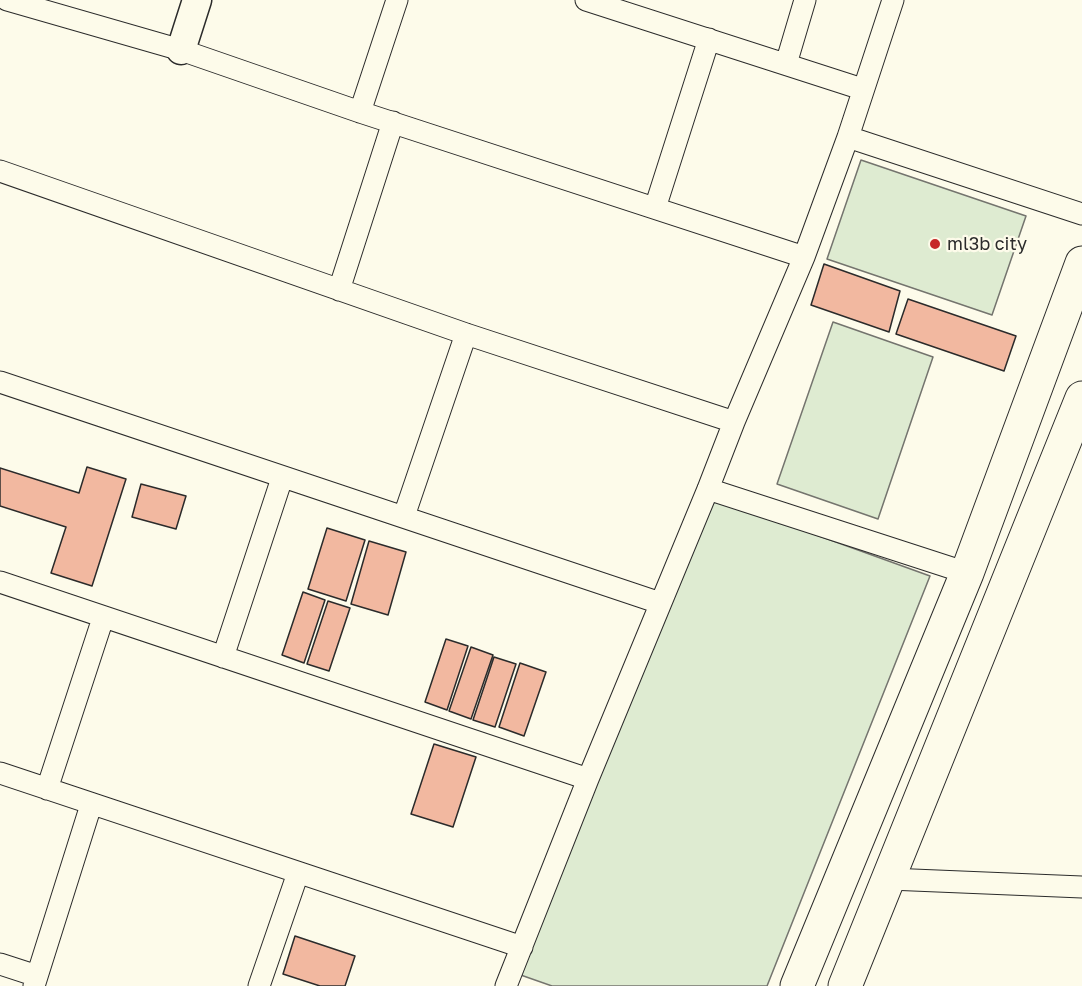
<!DOCTYPE html>
<style>
body{margin:0}
canvas{display:block;background:#fdfbea}
</style>
<canvas width="1082" height="986"></canvas>
<script>
const context = document.querySelector('canvas').getContext('2d');
context.lineJoin = 'round';
function fill(path, color) {
  context.fillStyle = color;
  context.fill(path, 'evenodd');
}
function shape(rows) {
  const path = new Path2D();
  for (const r of rows) {
    path.moveTo(r[0], r[1]);
    for (let i = 2; i < r.length; i += 2) path.lineTo(r[i], r[i + 1]);
  }
  return path;
}
function strokePath(path, color, width, dash) {
  context.strokeStyle = color;
  context.lineWidth = width;
  context.lineCap = dash ? 'butt' : 'round';
  context.setLineDash(dash || []);
  context.stroke(path);
}
function drawText(font, color, halo, rows, align = 'center') {
  context.font = font + ' "Golos Text",sans-serif';
  context.lineWidth = 4.5;
  context.setLineDash([]);
  context.textBaseline = 'middle';
  context.strokeStyle = halo;
  context.fillStyle = color;
  for (const [text, x, y, turn = 0] of rows) {
    context.save();
    context.translate(x, y);
    context.rotate((+turn || 0) * Math.PI / 180);
    context.textAlign = isNaN(turn) ? turn : align;
    if (halo) context.strokeText(text, 0, 0);
    context.fillText(text, 0, 0);
    context.restore();
  }
}
const green = shape([
 [861,160,1026,216,992,315,827,259,861,160],
 [833,322,933,357,878,519,777,484,833,322],
 [703,494,930,576,767,986,552,986,515,973,703,494]
]);
fill(green, '#deebd1');
strokePath(green, '#74746e', 1.5);
const building = shape([
 [824,264,900,291,889,332,811,305,824,264],
 [908,299,1016,336,1004,371,896,334,908,299],
 [87,467,126,479,92,586,51,573,66,527,0,506,0,468,79,493,87,467],
 [141,484,186,496,176,529,132,517,141,484],
 [327,528,365,540,346,601,308,589,327,528],
 [369,541,406,552,388,615,351,604,369,541],
 [303,592,325,600,304,663,282,655,303,592],
 [328,601,350,608,329,671,307,664,328,601],
 [446,639,468,646,447,710,425,702,446,639],
 [471,647,493,655,471,719,449,711,471,647],
 [494,657,516,664,495,727,473,720,494,657],
 [520,663,546,672,524,736,499,727,520,663],
 [434,744,476,757,453,827,411,814,434,744],
 [295,936,355,956,345,986,320,986,283,974,295,936]
]);
fill(building, '#f2b8a0');
strokePath(building, '#2b2b2b', 1.5);
const street = shape([
 [7,0,181,50,360,112,804,257],
 [586,0,862,89],
 [786,64,805,0],
 [360,112,397,0],
 [848,137,1082,214],
 [0,171,466,334,734,422],
 [655,208,709,39],
 [339,290,393,122],
 [0,382,660,603],
 [708,489,967,573],
 [404,516,466,334],
 [0,582,588,779],
 [223,657,282,478],
 [0,773,522,947],
 [47,789,103,618],
 [889,879,1082,887],
 [0,964,37,976],
 [34,986,91,805],
 [259,986,298,873],
 [506,986,588,779,708,489,734,422,804,257,848,137,893,0]
]);
const secondary = shape([
 [181,50,197,0]
]);
const primary = shape([
 [797,986,967,573,1082,263],
 [845,986,1082,398]
]);
strokePath(street, '#2b2b2b', 23);
strokePath(secondary, '#2b2b2b', 31);
strokePath(primary, '#2b2b2b', 35);
strokePath(street, '#fdfbea', 21);
strokePath(secondary, '#fdfbea', 28);
strokePath(primary, '#fdfbea', 33);
for (const [x, y, r, color] of [
 [935,244,6,"#c62828"]
]) {
  const dot = new Path2D();
  dot.arc(x, y, r, 0, 2 * Math.PI);
  context.fillStyle = color;
  context.fill(dot);
  strokePath(dot, '#fdfbea', 2);
}
drawText('18px', '#2b2b2b', '#fdfbea', [
 ["ml3b city",947,244]
], 'left');
</script>
